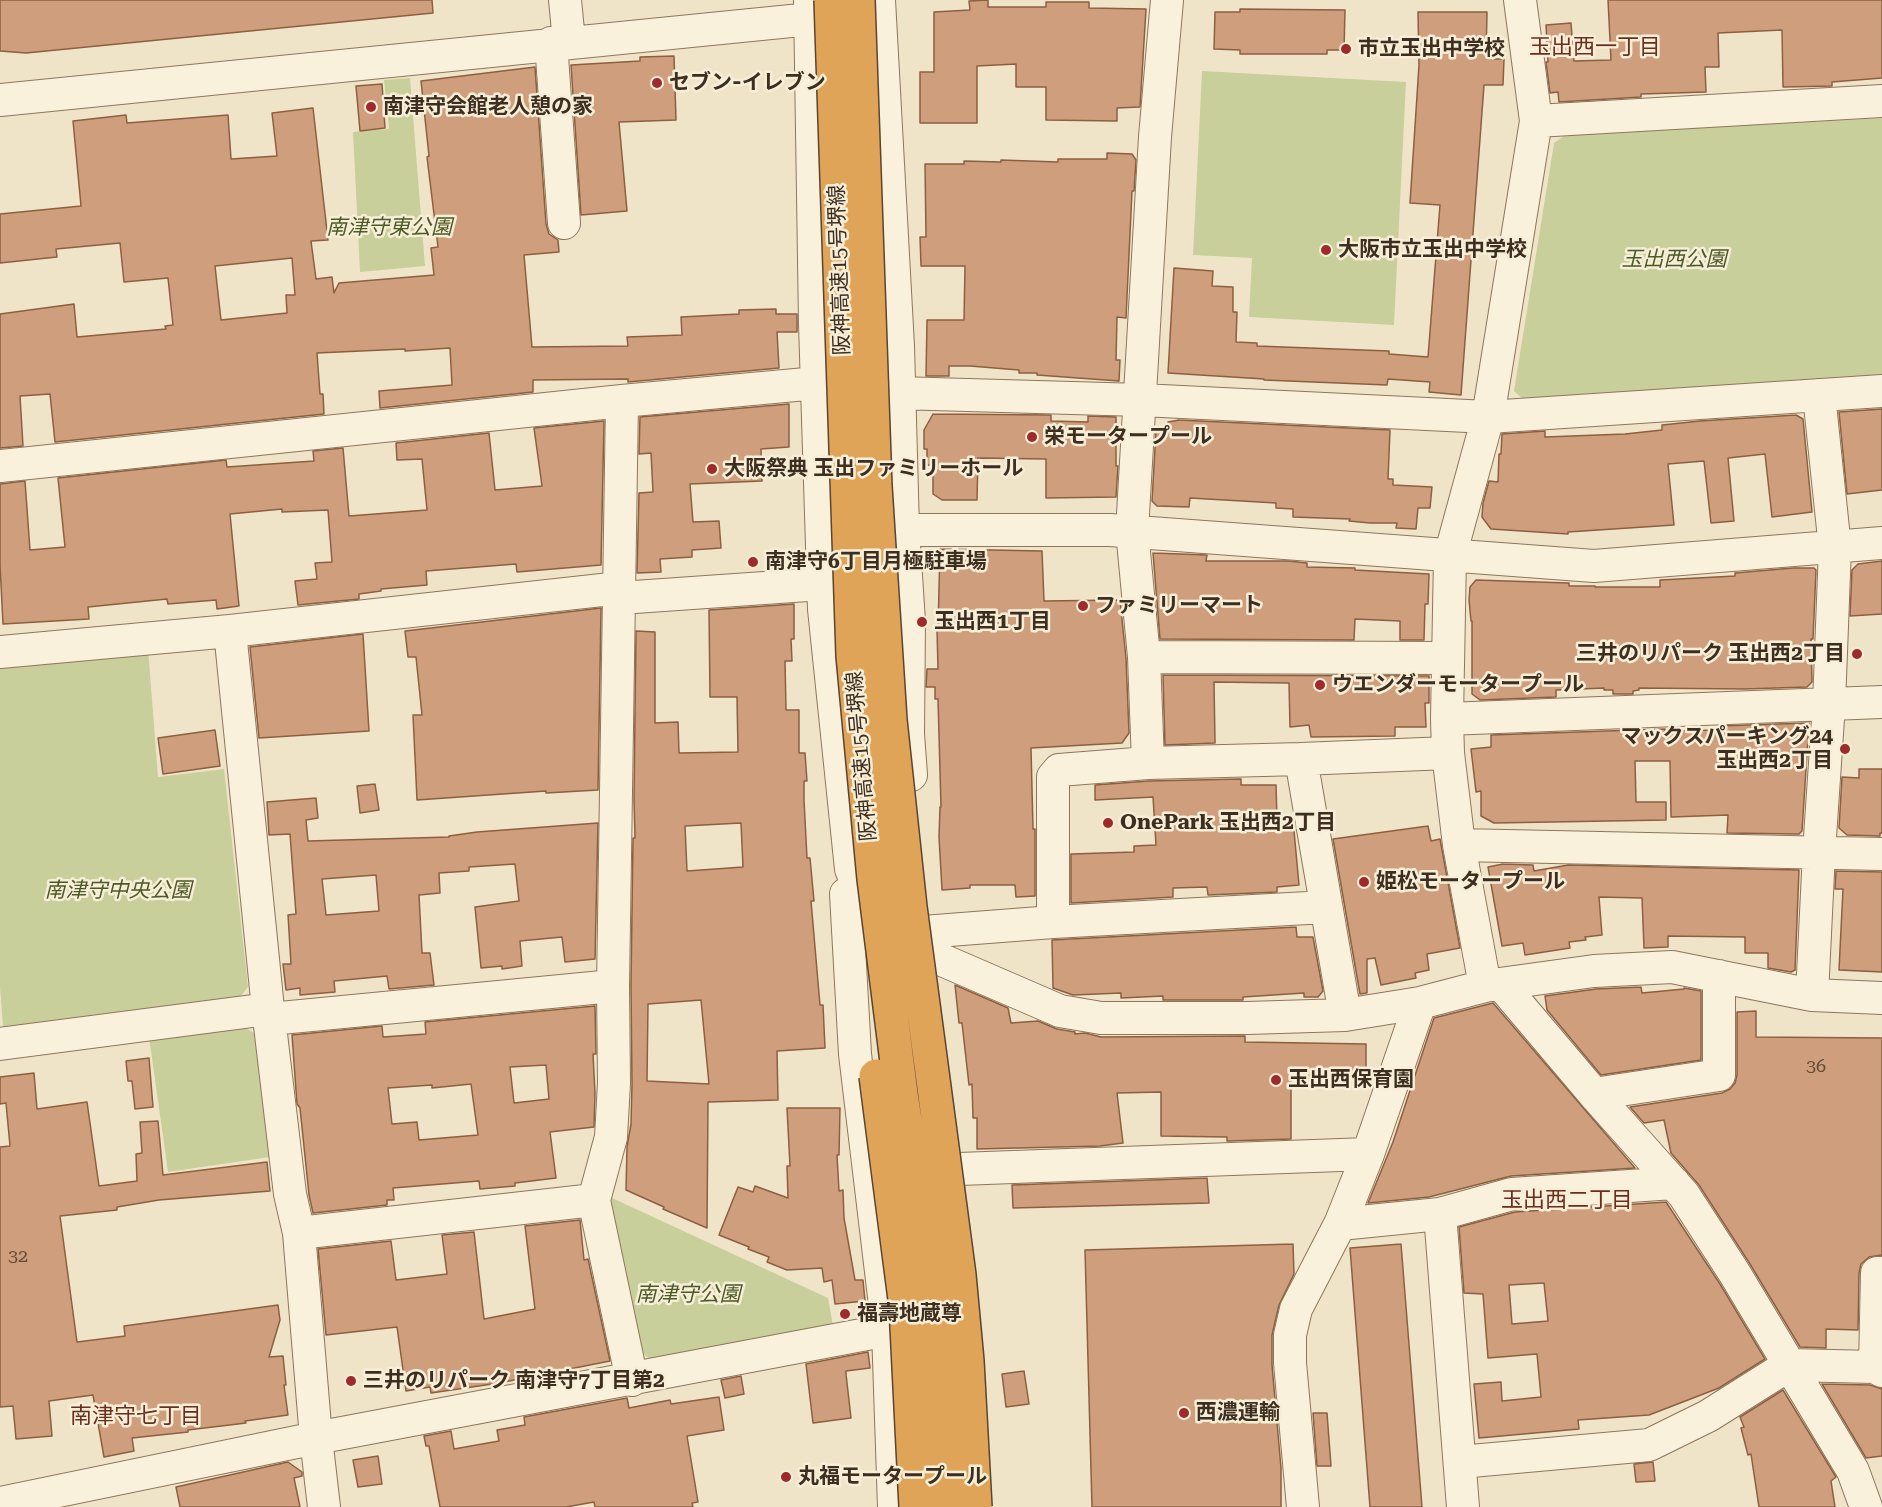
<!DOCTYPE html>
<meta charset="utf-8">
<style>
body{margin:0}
canvas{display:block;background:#f0e4c8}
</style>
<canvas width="1882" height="1507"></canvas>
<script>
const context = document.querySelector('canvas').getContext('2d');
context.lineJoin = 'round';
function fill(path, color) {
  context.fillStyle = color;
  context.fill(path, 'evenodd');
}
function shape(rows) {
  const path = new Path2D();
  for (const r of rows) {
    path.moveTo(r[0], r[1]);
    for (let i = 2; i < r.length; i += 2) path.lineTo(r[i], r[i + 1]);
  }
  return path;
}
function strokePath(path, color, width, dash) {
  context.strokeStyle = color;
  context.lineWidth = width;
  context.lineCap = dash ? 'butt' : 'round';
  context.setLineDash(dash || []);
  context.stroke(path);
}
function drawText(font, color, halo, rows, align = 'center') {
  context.font = font + ' "Roboto Serif","Noto Sans JP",serif';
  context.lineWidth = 5;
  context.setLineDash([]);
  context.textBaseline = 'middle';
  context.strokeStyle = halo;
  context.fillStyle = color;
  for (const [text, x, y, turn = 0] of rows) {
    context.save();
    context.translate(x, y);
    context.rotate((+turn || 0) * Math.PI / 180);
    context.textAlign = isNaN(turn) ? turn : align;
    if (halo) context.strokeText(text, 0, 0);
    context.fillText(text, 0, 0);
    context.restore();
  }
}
fill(shape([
 [1202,71,1406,82,1394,325,1249,317,1252,258,1193,255],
 [410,78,425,266,360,272,353,132,389,129,384,80],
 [1882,118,1882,377,1524,400,1514,391,1554,143,1565,135],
 [148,648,158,777,224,769,248,987,240,997,3,1027,0,987,0,665],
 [241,1025,254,1033,270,1157,168,1172,149,1037],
 [610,1197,828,1298,833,1326,651,1360,640,1351]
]), '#c9cf9b');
const building = shape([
 [0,0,432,0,433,13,26,53,0,51,0,0],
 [988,0,988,7,1046,7,1046,2,1089,2,1089,8,1146,9,1140,107,1117,108,1117,121,1046,120,1046,87,1016,87,1016,64,977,66,977,123,920,123,920,72,934,72,934,12,970,10,969,1,988,0],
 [1608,0,1882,0,1882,78,1832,82,1832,86,1783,87,1782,30,1718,33,1719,67,1705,67,1706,92,1641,94,1641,97,1559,102,1558,92,1550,93,1546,62,1548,62,1546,25,1571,23,1574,61,1611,60,1608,0],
 [1240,9,1345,10,1344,50,1327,50,1327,54,1240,54,1240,50,1214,49,1215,12,1240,12,1240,9],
 [1418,12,1487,12,1486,59,1504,59,1503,85,1484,85,1461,395,1429,392,1430,382,1388,379,1387,385,1264,380,1264,379,1168,373,1174,268,1213,271,1212,286,1233,287,1233,312,1237,312,1236,342,1257,343,1257,346,1389,351,1389,354,1428,357,1440,205,1410,203,1419,65,1418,12],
 [674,56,676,120,619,122,627,211,581,215,571,65,640,61,640,57,674,56],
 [535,67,546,224,549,234,558,240,559,252,524,255,532,347,628,346,627,337,682,335,681,317,739,314,739,310,776,309,776,314,797,314,797,332,777,332,779,368,628,382,628,379,533,380,533,392,380,408,379,391,452,385,450,348,405,351,405,349,317,353,320,394,323,394,324,414,55,442,50,394,20,396,23,446,0,448,0,314,74,304,77,337,166,329,165,326,173,325,168,278,124,282,120,243,56,249,57,257,0,263,0,214,81,206,73,121,126,115,127,123,228,115,231,159,277,156,272,113,313,108,328,240,311,241,316,279,332,277,334,293,339,283,434,275,431,248,438,247,427,157,429,156,421,81,535,67],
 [292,258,295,295,286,295,287,313,221,320,215,266,292,258],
 [382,84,385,128,360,131,356,86,382,84],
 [1107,153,1132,154,1136,160,1134,191,1132,191,1126,318,1117,317,1116,360,1120,360,1119,381,1037,375,1037,373,1019,373,1019,370,970,366,949,366,949,376,926,376,927,320,964,320,965,266,921,266,920,237,926,237,925,164,964,164,964,161,1001,162,1001,160,1058,162,1058,159,1107,159,1107,153],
 [789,404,789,447,761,449,762,481,690,484,693,522,719,521,721,548,692,550,692,557,660,559,661,572,637,573,639,493,653,492,651,453,639,454,640,417,789,404],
 [1882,409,1882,490,1847,494,1839,412,1882,409],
 [933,414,1051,415,1051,421,1088,422,1088,416,1116,417,1116,466,1118,466,1116,497,1046,498,1046,459,978,458,977,500,942,500,933,494,933,465,927,465,927,449,924,449,924,430,933,414],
 [1796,415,1803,419,1812,512,1772,517,1765,454,1728,458,1734,521,1711,523,1704,461,1668,464,1674,525,1568,532,1568,534,1491,529,1482,517,1483,503,1489,481,1498,482,1499,454,1501,454,1502,434,1545,431,1545,437,1625,434,1662,430,1662,425,1700,421,1796,415],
 [1179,420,1390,430,1388,479,1393,479,1393,485,1432,487,1430,508,1418,508,1416,529,1396,528,1397,523,1370,523,1349,521,1350,519,1293,517,1293,509,1276,508,1276,503,1190,498,1189,507,1157,506,1152,501,1156,431,1167,432,1168,422,1179,420],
 [604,421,601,565,517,572,516,564,426,571,427,585,381,589,381,591,359,594,359,599,298,605,295,581,317,579,315,563,332,562,328,510,282,512,282,509,230,514,239,606,217,609,216,600,168,604,167,599,88,607,89,619,3,624,0,565,0,484,25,481,30,550,65,547,58,478,226,460,227,467,314,461,313,451,343,448,349,516,427,510,422,459,397,460,396,443,489,433,495,490,542,486,534,428,604,421],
 [940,549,1042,551,1044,601,1120,600,1126,658,1129,733,1122,743,1031,748,1033,829,1035,829,1035,896,1016,897,1015,885,970,885,970,888,942,890,939,837,940,807,941,807,938,699,935,699,935,687,926,687,927,669,938,669,937,629,938,629,940,549],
 [1153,553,1207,555,1206,561,1288,561,1307,563,1307,567,1355,568,1355,570,1429,574,1428,604,1425,604,1424,640,1400,640,1400,621,1355,619,1354,640,1160,639,1153,553],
 [1882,561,1882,614,1850,616,1852,570,1858,564,1882,561],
 [1793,568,1814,568,1816,570,1813,639,1811,639,1812,682,1807,687,1744,689,1639,688,1639,690,1633,691,1633,694,1613,694,1613,690,1604,690,1604,688,1556,690,1556,697,1480,700,1472,694,1472,621,1471,621,1469,600,1470,587,1476,580,1569,583,1569,586,1595,586,1595,587,1660,587,1660,580,1735,576,1735,573,1793,568],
 [794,604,794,639,791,639,792,661,785,661,786,710,799,710,799,753,805,753,807,781,804,781,804,800,807,858,810,858,814,901,811,901,820,1005,823,1005,825,1048,777,1051,778,1100,708,1102,707,1228,663,1209,664,1207,626,1190,627,1147,631,1124,632,1084,631,986,633,838,635,838,634,799,636,631,655,632,655,723,678,722,679,753,738,752,737,697,710,697,709,610,794,604],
 [741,823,743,867,687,871,685,826,741,823],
 [701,1000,709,1084,647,1081,648,1004,701,1000],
 [601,608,598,790,546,793,546,791,417,800,413,715,422,715,416,657,408,657,405,631,601,608],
 [363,634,369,731,259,738,250,647,363,634],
 [1163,675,1429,676,1429,703,1425,703,1426,727,1395,727,1395,736,1311,737,1309,725,1290,727,1289,683,1214,682,1215,743,1165,745,1163,675],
 [1809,723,1802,831,1799,834,1727,833,1728,815,1671,817,1670,761,1635,761,1636,802,1666,802,1666,820,1494,823,1481,816,1481,791,1476,792,1471,749,1491,747,1491,735,1665,729,1665,731,1720,730,1720,726,1809,723],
 [215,730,220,766,163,774,158,738,215,730],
 [1859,769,1882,769,1882,833,1880,833,1880,836,1847,835,1839,828,1842,777,1859,778,1859,769],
 [1241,779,1241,785,1276,785,1277,820,1293,820,1299,885,1277,887,1277,892,1208,895,1207,887,1173,888,1173,897,1071,903,1071,854,1134,852,1134,846,1156,845,1153,797,1095,800,1095,785,1149,781,1241,779],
 [375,784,379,810,360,813,357,786,375,784],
 [316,798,318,818,306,820,308,841,449,837,449,836,477,832,598,823,595,959,565,962,562,937,520,941,522,966,502,969,502,966,481,968,475,907,519,901,515,864,469,867,469,871,439,873,440,893,419,895,422,953,430,953,434,985,389,989,387,976,334,981,335,992,300,995,300,988,286,990,283,964,291,964,288,915,296,914,290,834,269,835,267,802,316,798],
 [376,875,379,911,326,915,322,879,376,875],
 [1428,826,1431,841,1440,839,1460,948,1427,954,1429,970,1415,973,1416,978,1381,985,1375,958,1367,959,1367,993,1360,994,1333,839,1428,826],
 [1503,864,1533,865,1534,871,1568,865,1799,870,1795,970,1791,972,1768,968,1768,953,1745,953,1745,937,1668,936,1668,947,1644,948,1642,898,1599,897,1602,935,1585,937,1586,940,1569,942,1570,948,1525,955,1523,943,1502,946,1488,867,1503,864],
 [1836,871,1882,872,1882,972,1839,970,1843,889,1835,889,1836,871],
 [1296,927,1297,937,1313,937,1323,991,1318,997,1304,997,1304,993,1243,997,1243,1000,1163,1000,1163,996,1121,998,1121,993,1073,995,1053,988,1052,940,1296,927],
 [955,985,1008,1008,1011,1023,1038,1021,1057,1029,1075,1032,1075,1034,1085,1033,1101,1037,1245,1036,1245,1042,1366,1044,1366,1077,1291,1079,1291,1139,1227,1141,1227,1137,1161,1136,1161,1092,1117,1093,1123,1143,1100,1146,977,1149,977,1118,973,1118,972,1084,969,1085,962,1023,959,1023,955,985],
 [1641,987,1642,993,1684,989,1684,988,1701,991,1701,1060,1601,1075,1547,1010,1545,996,1596,989,1641,987],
 [1493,1003,1635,1168,1511,1176,1429,1197,1368,1203,1393,1142,1434,1018,1493,1003],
 [595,1006,596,1054,593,1054,595,1093,594,1127,550,1132,556,1178,515,1183,515,1186,480,1189,479,1181,393,1188,394,1200,387,1200,387,1205,313,1213,309,1195,300,1108,297,1104,292,1035,382,1026,383,1037,426,1034,425,1022,595,1006],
 [546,1065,549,1099,514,1103,510,1067,546,1065],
 [471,1084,478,1135,419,1140,417,1122,392,1124,388,1088,432,1085,432,1088,471,1084],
 [1756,1011,1756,1037,1882,1038,1882,1255,1869,1257,1861,1264,1859,1273,1858,1330,1826,1329,1826,1348,1800,1347,1750,1264,1699,1185,1671,1153,1664,1120,1644,1123,1630,1107,1722,1093,1730,1089,1735,1083,1737,1075,1737,1012,1756,1011],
 [149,1058,153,1107,135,1109,132,1081,128,1081,126,1061,149,1058],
 [34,1073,37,1109,87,1102,99,1186,137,1181,136,1154,142,1153,140,1122,158,1121,163,1175,267,1162,270,1191,159,1200,117,1207,117,1210,60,1216,77,1342,125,1336,124,1326,278,1305,280,1320,269,1357,283,1356,286,1385,284,1385,288,1415,245,1421,246,1423,188,1430,188,1432,132,1438,134,1451,104,1457,93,1395,49,1401,52,1436,16,1439,13,1406,0,1407,0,1147,10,1146,6,1103,0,1104,0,1077,34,1073],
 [787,1108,840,1108,839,1155,837,1155,839,1191,843,1190,844,1218,855,1280,863,1280,865,1301,835,1304,832,1280,824,1282,822,1268,787,1270,767,1262,769,1257,748,1249,749,1247,719,1235,738,1187,753,1192,755,1186,788,1198,787,1166,790,1166,787,1108],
 [1207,1178,1209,1203,1013,1208,1012,1185,1207,1178],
 [1666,1202,1720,1284,1765,1359,1719,1388,1649,1415,1578,1420,1579,1429,1479,1438,1474,1384,1501,1382,1502,1401,1541,1397,1537,1354,1488,1358,1483,1294,1464,1293,1459,1227,1515,1212,1666,1202],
 [1544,1283,1548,1321,1512,1324,1509,1285,1544,1283],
 [580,1220,584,1260,588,1259,610,1361,499,1383,431,1393,430,1387,406,1391,397,1327,326,1335,318,1249,391,1241,396,1280,447,1274,442,1235,474,1232,484,1319,535,1309,525,1226,580,1220],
 [1293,1244,1294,1274,1279,1305,1272,1335,1272,1365,1281,1468,1281,1507,1092,1507,1085,1250,1293,1244],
 [1401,1244,1422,1507,1370,1507,1350,1248,1401,1244],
 [868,1352,870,1368,846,1371,846,1374,851,1418,813,1423,806,1364,868,1352],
 [1024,1371,1029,1404,1006,1407,1002,1374,1024,1371],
 [741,1376,744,1394,725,1398,721,1380,741,1376],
 [1822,1384,1870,1385,1882,1389,1882,1456,1866,1458,1822,1384],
 [1783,1390,1836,1477,1831,1481,1835,1507,1759,1507,1751,1454,1748,1455,1741,1428,1744,1427,1740,1417,1783,1390],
 [719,1397,724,1430,687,1436,698,1502,692,1503,693,1507,595,1507,594,1502,566,1507,440,1507,429,1446,426,1446,424,1436,451,1431,454,1449,499,1441,497,1430,525,1425,524,1417,627,1398,629,1408,670,1400,671,1404,719,1397],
 [1313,1413,1327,1413,1331,1466,1317,1466,1313,1413],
 [378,1456,382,1484,358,1487,353,1460,378,1456],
 [288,1462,302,1472,302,1476,294,1478,300,1507,180,1507,176,1487,288,1462],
 [1653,1462,1655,1481,1636,1482,1634,1464,1653,1462]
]);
fill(building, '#cf9f7d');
strokePath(building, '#8d5f41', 1.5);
const minor = shape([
 [565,0,569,41],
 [810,0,815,324,824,609,851,869,867,910,869,930],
 [879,0,898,346,903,530,909,621,908,734,911,775],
 [551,43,564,223],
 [0,100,811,19],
 [1536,121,1882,101],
 [898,393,1141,400,1488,417,1882,391],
 [622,401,613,986,614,1083,611,1137,594,1200,632,1380],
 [0,466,622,401,817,383],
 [883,530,1110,530,1594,566,1882,543],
 [620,598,822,584],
 [230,631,268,1009,290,1194,299,1233,316,1438,324,1507],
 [0,652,230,631,620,588],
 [1144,657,1447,658],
 [1447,719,1882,702],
 [1448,753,1459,845,1485,986],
 [1148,763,1144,657,1132,531,1155,137,1167,0],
 [1459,845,1882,854],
 [846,894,855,1054,888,1330,894,1507],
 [1053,922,1053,777,1059,770,1148,763,1301,759],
 [923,932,1053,922,1326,907],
 [926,953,1060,1011,1101,1018,1247,1018,1345,1015,1420,1003,1485,986,1594,971,1672,967,1812,995,1882,998],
 [1501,984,1594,1094,1684,1195,1735,1274,1853,1471,1866,1507],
 [1812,995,1819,852,1829,704,1835,548,1819,395],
 [1345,1015,1301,759,1448,753,1447,719,1450,556,1488,417,1536,121,1520,0],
 [270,1019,613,986],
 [0,1044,268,1009],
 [1594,1094,1719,1075,1719,976],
 [959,1169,1368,1154],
 [1440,1214,1463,1507],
 [1340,1224,1440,1214,1512,1194,1674,1183],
 [299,1233,594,1200],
 [1875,1367,1877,1273,1882,1273],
 [1460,1462,1649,1445,1708,1416,1789,1365,1875,1367,1882,1371],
 [0,1503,316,1438,888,1330],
 [1303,1507,1290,1363,1290,1335,1296,1309,1341,1222,1368,1154,1420,1003]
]);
strokePath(minor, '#8d765c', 34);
strokePath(minor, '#faf1dc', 32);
const highwayBridge = shape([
 [831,0,853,656,874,879,901,1094,928,1271,947,1464,948,1507],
 [858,0,875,486,890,720,910,907,959,1275,967,1361,975,1507],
 [876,1076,906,1307,916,1507]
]);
strokePath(highwayBridge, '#5b4430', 36, []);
strokePath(highwayBridge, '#e0a458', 33);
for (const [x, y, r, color] of [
 [1346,49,6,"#9e2a2b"],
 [657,83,6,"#9e2a2b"],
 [371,107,6,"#9e2a2b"],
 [1326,250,6,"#9e2a2b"],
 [1032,437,6,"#9e2a2b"],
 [712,469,6,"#9e2a2b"],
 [753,562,6,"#9e2a2b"],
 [1083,606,6,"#9e2a2b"],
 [922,622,6,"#9e2a2b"],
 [1857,654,6,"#9e2a2b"],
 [1320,685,6,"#9e2a2b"],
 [1845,749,6,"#9e2a2b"],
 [1108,823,6,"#9e2a2b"],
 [1364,882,6,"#9e2a2b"],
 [1276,1080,6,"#9e2a2b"],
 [845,1314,6,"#9e2a2b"],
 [351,1381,6,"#9e2a2b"],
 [1184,1413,6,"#9e2a2b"],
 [786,1477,6,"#9e2a2b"]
]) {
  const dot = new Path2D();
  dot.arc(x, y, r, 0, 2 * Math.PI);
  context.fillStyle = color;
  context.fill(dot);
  strokePath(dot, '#f7eed8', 2);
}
drawText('18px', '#624a37', null, [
 ["36",1816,1067],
 ["32",18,1257]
]);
drawText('bold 21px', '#3d2e20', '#f7eed8', [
 ["市立玉出中学校",1358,49],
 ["セブン-イレブン",669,83],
 ["南津守会館老人憩の家",383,107],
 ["大阪市立玉出中学校",1338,250],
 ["栄モータープール",1044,437],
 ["大阪祭典 玉出ファミリーホール",724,469],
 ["南津守6丁目月極駐車場",765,562],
 ["ファミリーマート",1095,606],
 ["玉出西1丁目",934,622],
 ["三井のリパーク 玉出西2丁目",1845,654,"right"],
 ["ウエンダーモータープール",1332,685],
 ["マックスパーキング24",1833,737,"right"],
 ["玉出西2丁目",1833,761,"right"],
 ["OnePark 玉出西2丁目",1120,823],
 ["姫松モータープール",1376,882],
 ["玉出西保育園",1288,1080],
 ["福壽地蔵尊",857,1314],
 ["三井のリパーク 南津守7丁目第2",363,1381],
 ["西濃運輸",1196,1413],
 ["丸福モータープール",798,1477]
], 'left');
drawText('italic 21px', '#4d5a26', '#f7eed8', [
 ["南津守東公園",389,228],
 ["玉出西公園",1674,260],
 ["南津守中央公園",118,891],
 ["南津守公園",688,1295]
]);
drawText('21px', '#3d2e20', '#f7eed8', [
 ["阪神高速15号堺線",840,270,-92],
 ["阪神高速15号堺線",862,756,-95]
]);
drawText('22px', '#6b2e1e', '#f7eed8', [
 ["玉出西一丁目",1595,48],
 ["玉出西二丁目",1567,1201],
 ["南津守七丁目",136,1417]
]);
</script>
